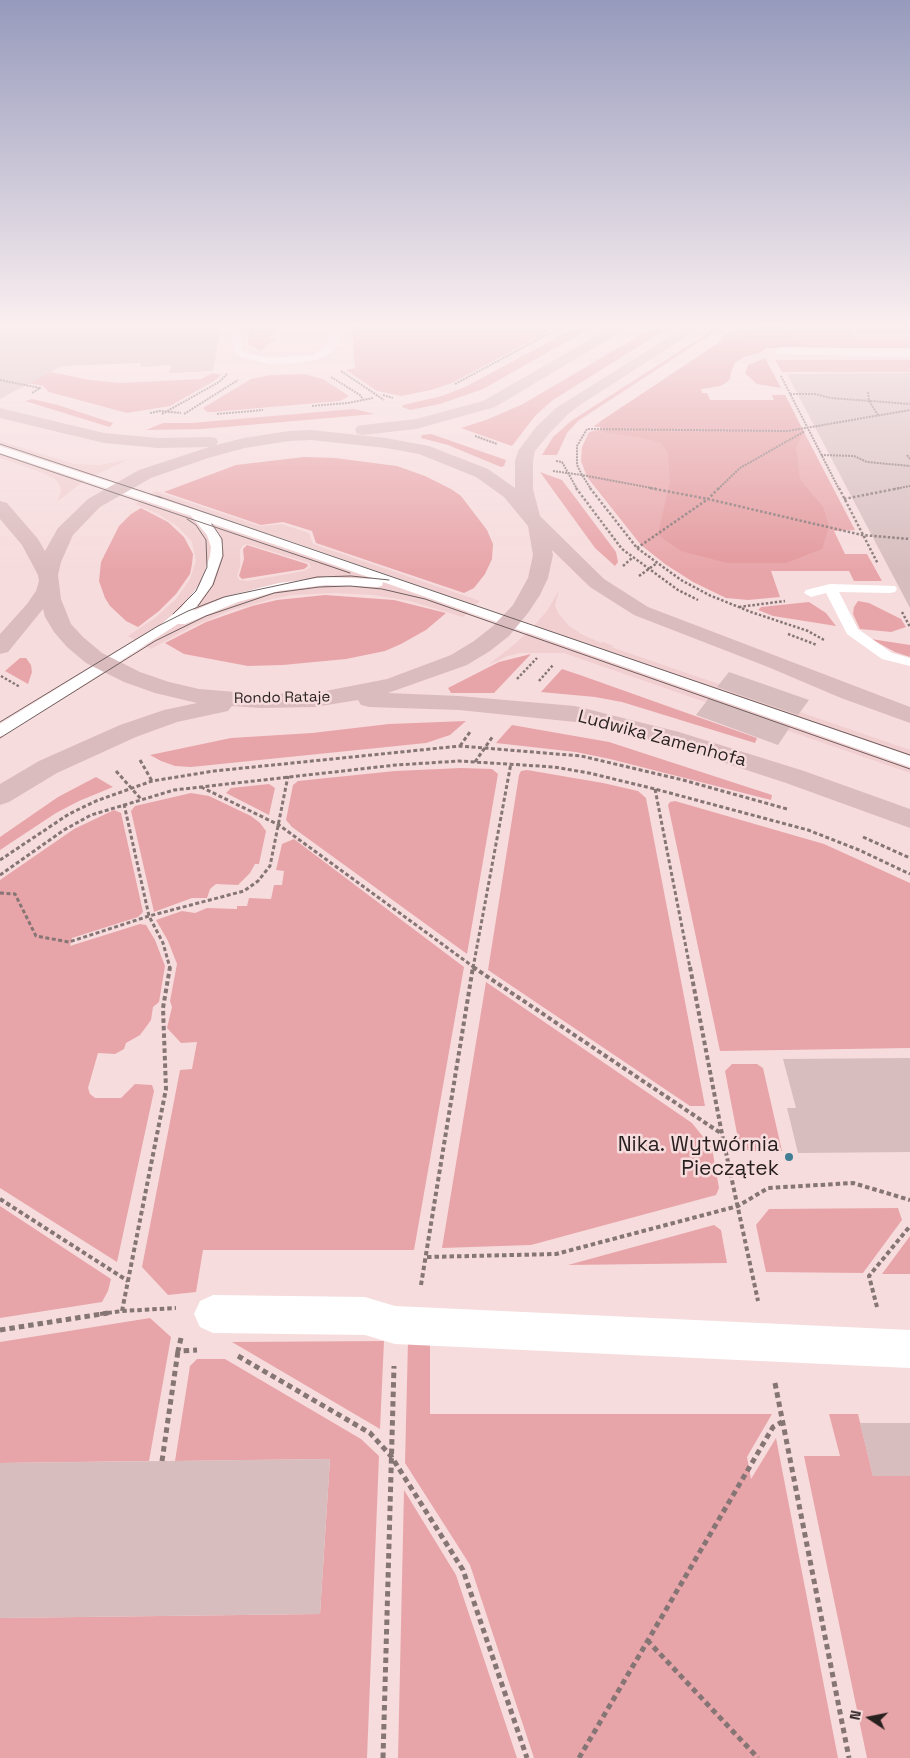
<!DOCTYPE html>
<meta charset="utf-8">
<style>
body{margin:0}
#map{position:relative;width:910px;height:1758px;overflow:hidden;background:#f7dcdd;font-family:"Space Grotesk",sans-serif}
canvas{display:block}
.north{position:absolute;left:845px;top:1693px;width:50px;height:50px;-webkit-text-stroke:4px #f7dcdd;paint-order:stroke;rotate:281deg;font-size:14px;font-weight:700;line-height:20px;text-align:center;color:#281f1f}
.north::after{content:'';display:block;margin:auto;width:18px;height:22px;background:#281f1f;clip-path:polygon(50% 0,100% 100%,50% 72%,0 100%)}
</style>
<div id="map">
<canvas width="910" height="1758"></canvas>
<div class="north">N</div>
</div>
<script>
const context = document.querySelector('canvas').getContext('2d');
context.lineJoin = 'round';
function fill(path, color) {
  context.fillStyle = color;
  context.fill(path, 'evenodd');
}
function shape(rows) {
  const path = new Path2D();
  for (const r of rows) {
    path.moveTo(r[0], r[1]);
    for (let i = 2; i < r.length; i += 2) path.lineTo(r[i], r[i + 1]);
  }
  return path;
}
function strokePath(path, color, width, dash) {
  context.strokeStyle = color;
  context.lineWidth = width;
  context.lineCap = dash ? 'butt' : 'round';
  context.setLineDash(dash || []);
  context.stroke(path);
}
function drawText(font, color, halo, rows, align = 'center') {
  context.font = font + ' "Space Grotesk",sans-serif';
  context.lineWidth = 5;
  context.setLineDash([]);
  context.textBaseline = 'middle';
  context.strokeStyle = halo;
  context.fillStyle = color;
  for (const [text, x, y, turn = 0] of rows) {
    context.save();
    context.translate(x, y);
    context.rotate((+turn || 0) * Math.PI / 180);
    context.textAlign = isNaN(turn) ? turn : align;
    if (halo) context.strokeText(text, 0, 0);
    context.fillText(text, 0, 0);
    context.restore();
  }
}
fill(shape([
 [807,325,910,325,910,341,805,341],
 [0,441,74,464,99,465,127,460,85,480,57,502,61,491,60,486,55,479,43,473,0,458],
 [155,491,260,526,282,524,309,533,313,544,480,601,463,617,410,601,373,595,334,593,292,595,272,599,229,611,189,628,151,649,128,636,155,618,176,599,190,579,196,561,192,542,178,527,158,514,135,504],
 [248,544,309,563,311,567,304,571,248,581,239,580,237,576,240,567,240,550,243,545],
 [559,590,555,605,558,613,568,625,581,634,601,643,603,642,614,646,611,647,910,750,910,773,564,653,520,653,508,656,488,665,515,644,532,628,547,611]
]), '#f1cecf');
fill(shape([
 [352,325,561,325,452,383,431,390,401,396,377,391,346,370,355,368],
 [580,325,596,325,483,389,440,404,410,410,402,407,403,405,442,396,465,387],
 [657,325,673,325,553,400,535,416,512,446,461,428,486,420,523,404],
 [720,325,725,325,578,421,567,433,557,455,542,455,553,437,571,421],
 [745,325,845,325,853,337,910,337,910,348,766,348,759,353,746,356,736,361,727,382,720,386,701,389,702,393,707,393,710,400,774,400,772,395,785,395,796,416,632,427,595,427,594,426,601,421],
 [853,325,910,325,910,334,859,334],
 [279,327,269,338,275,339,261,351,248,344,249,328],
 [775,360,910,360,910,372,782,372],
 [0,361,89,380,121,383,201,379,212,373,221,375,214,381,170,406,127,413,49,392,43,386,15,380],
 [304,374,323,379,349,396,340,401,213,412,207,412,203,408,251,379,271,375],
 [32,399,58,405,113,423,110,427,103,425,25,401],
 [354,409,375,414,202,429,146,430,163,423,191,423],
 [597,430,804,432,855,530,834,531,845,554,867,554,882,581,854,581,849,571,771,571,780,597,748,600,726,598,693,582,665,564,641,545,587,477,581,461,582,447,589,432],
 [431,434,506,460,504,466,501,467,448,445,421,438,422,435],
 [304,457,335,458,397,466,425,476,451,489,461,496,487,530,493,544,492,559,485,574,474,588,464,593,316,543,312,531,283,522,261,525,164,492,236,465],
 [540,472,562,480,616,552,618,562,615,566,595,548],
 [141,508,168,522,184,537,193,554,192,564,190,574,176,594,159,611,138,627,126,621,110,606,105,598,99,581,101,562,119,526,131,514],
 [247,545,307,564,308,566,304,569,242,579,239,576,244,559,243,549],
 [325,595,394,600,446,613,426,630,401,644,385,651,346,659,283,665,248,666,184,654,165,643,206,622,252,606,277,600],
 [858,601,869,603,901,619,906,627,891,632,860,629,853,614,854,607],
 [809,602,826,613,836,626,773,616,758,610,761,607],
 [871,639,910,645,910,657,895,652],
 [531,654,494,693,451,693,448,688,499,662],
 [20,658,26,658,31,665,32,672,28,684,5,671],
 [562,669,580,675,757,738,755,743,622,702,595,697,541,692],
 [466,721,450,735,426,743,191,767,175,766,161,761,150,755,231,738,312,733,389,724],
 [512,725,609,742,772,795,771,800,610,759,576,752,496,743],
 [461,768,492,769,498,774,467,954,292,827,286,820,293,785,298,781,395,771],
 [527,770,603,783,638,791,646,798,705,1106,690,1106,488,970,519,775,521,771],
 [96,777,113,787,79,801,56,813,0,850,0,837,58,797],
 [269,784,275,788,269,815,226,793,231,788],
 [191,793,209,796,251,816,260,823,266,831,259,864,255,864,250,873,238,885,216,884,210,889,207,898,192,898,154,912,131,811,135,806],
 [675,801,824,844,910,883,910,1048,720,1051,668,805,670,802],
 [114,810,121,813,143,912,138,917,72,938,70,946,140,924,146,925,155,940,165,966,159,1002,153,1007,151,1020,146,1027,140,1035,126,1043,124,1049,115,1054,98,1053,88,1088,90,1094,95,1098,121,1098,135,1084,152,1085,154,1091,117,1262,0,1188,0,880,74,829],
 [294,839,464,967,414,1250,203,1250,196,1292,168,1295,142,1267,180,1070,192,1069,197,1042,181,1043,167,1028,172,1007,170,1001,177,964,168,941,156,920,182,911,195,913,207,908,237,909,237,906,247,906,249,898,271,899,274,885,282,885,284,871,276,870,282,844],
 [486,982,692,1123,712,1148,719,1188,716,1195,531,1245,442,1248],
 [732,1064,757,1064,763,1068,782,1151,749,1151,739,1144,725,1071],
 [0,1206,111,1279,108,1291,102,1302,0,1318],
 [898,1208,902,1220,863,1273,766,1272,756,1225,769,1209],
 [714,1225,721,1230,727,1263,568,1265],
 [910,1236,910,1274,882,1274],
 [150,1318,171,1337,149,1461,0,1463,0,1342],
 [384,1341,380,1429,232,1342],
 [408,1341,430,1342,430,1414,772,1414,747,1457,751,1479,776,1438,838,1758,534,1758,470,1565,405,1463],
 [197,1359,225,1359,361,1439,379,1456,367,1758,0,1758,0,1618,320,1614,330,1459,175,1461,190,1366],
 [829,1414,858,1414,873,1476,910,1476,910,1758,867,1758,804,1456,840,1456],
 [404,1490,456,1575,517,1758,398,1758]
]), '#e8a5a9');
fill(shape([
 [768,326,781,328,796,336,804,348,766,348,759,353,746,356,734,363,731,371,730,379,727,382,720,386,701,389,702,393,707,393,710,400,774,400,772,395,785,395,804,432,796,447,800,479,823,507,829,526,822,549,786,563,727,563,681,551,658,535,670,480,668,453,661,443,643,438,606,433,599,426,601,421,725,339,742,336,754,329],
 [765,358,781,388,757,384,745,373,748,365]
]), '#e3999d');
fill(shape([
 [0,325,221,325,213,371,169,373,171,365,140,367,141,363,62,366,0,399],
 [910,373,910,608,787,374],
 [729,672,809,700,798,715,717,687],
 [709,698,790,727,778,745,696,715],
 [910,1058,910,1152,798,1153,787,1108,796,1108,783,1059],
 [860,1423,910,1423,910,1476,873,1476],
 [330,1459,320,1614,0,1618,0,1463]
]), '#d7bdbe');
strokePath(shape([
 [721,339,742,325],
 [341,371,384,400],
 [781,376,839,489],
 [331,377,360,395,364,401],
 [0,380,40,388,32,393],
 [455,384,565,325],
 [868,392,869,401,878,415],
 [790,394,815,394,831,398,910,404],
 [383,395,393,398],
 [312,406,348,403,373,398],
 [150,413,160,411,181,413],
 [162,414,219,382,227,374],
 [184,414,238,380],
 [217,414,263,410],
 [587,429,577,446,577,465,582,475,657,489],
 [588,429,788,431,910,410],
 [475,436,497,444],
 [821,455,854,456,867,462,910,466],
 [907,455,910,459],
 [556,461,562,462,577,489],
 [553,471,582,475,591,489],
 [718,489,740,468,805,431],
 [894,489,910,486]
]), '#867575', 2, [2, 1]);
strokePath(shape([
 [576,488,622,549,678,590,698,600],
 [590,488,637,548,681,580,709,595,751,612,808,631,824,640],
 [650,488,708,499,862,535,910,539],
 [839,488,878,564],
 [844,499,900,488],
 [637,548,708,499,719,488],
 [623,566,632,558],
 [639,576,657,563],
 [739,607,785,601],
 [902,612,910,627],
 [788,634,817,645],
 [1,676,20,687],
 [517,679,537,658],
 [539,681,553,665]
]), '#867575', 2.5, [2.5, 2]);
strokePath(shape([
 [460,746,470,732],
 [140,760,152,781],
 [475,762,493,736],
 [116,771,141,799],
 [201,787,279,825,475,968],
 [655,789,690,968],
 [124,804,149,916,163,943,170,968],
 [863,837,910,858],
 [0,860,69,814,96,801,152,781,214,771,460,746,581,756,683,780,787,809],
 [0,875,64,830,91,815,174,790,396,765,459,761,554,767,589,773,655,789,808,830,859,850,910,874],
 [0,893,15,894,36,936,69,942,149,916,244,891,258,881,270,866,288,776],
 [473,968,511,763]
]), '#867575', 3, [4, 2.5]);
strokePath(shape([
 [473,967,722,1134],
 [690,967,722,1134,758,1301],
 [0,1199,128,1281],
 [427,1257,556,1254,738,1206,768,1188,853,1183,910,1200],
 [421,1285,473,967],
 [877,1307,869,1276,910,1226],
 [122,1311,166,1089,163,1008,170,967],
 [100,1314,122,1311,176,1308]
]), '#867575', 4, [4.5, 3]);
strokePath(shape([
 [0,1330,108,1313],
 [181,1338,178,1351,197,1350],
 [238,1356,370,1433,391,1456,463,1570,527,1758],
 [775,1383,849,1758],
 [162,1461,178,1351],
 [647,1640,758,1758],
 [383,1758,394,1366],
 [579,1758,773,1427,782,1422]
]), '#867575', 5, [5.5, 4]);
fill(shape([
 [233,325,241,325,242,349,247,353,269,358,313,355,329,343,331,325,339,325,339,344,330,353,319,359,300,363,269,364,241,357,234,352,233,325],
 [0,446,293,542,910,756,910,767,383,582,382,586,377,587,326,585,279,591,238,602,185,624,178,624,5,735,0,736,0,724,160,625,181,608,200,584,210,556,211,547,207,535,191,516,0,453,0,446],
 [210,523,285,548,374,579,326,577,279,583,228,596,193,611,212,585,222,556,223,547,219,534,210,523],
 [830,584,895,586,897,589,895,592,890,593,839,592,858,629,892,653,910,658,910,666,882,659,847,634,826,593,811,597,804,593,806,590,830,584]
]), '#fff');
fill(shape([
 [782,347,910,349,910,357,777,354,775,351,777,348,782,347],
 [213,1295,365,1297,395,1306,910,1330,910,1368,395,1344,365,1335,213,1333,200,1327,194,1314,200,1301,213,1295]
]), '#fff');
fill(shape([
 [615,325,633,325,495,407,416,429,363,435,357,434,355,430,357,426,363,425,416,419,483,401,615,325],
 [688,325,705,325,583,403,568,414,548,435,535,451,533,461,533,489,540,516,604,579,648,607,910,707,910,723,841,698,768,667,634,615,590,587,552,550,553,555,548,578,540,595,528,613,509,636,490,651,467,665,388,693,459,696,575,706,679,732,804,771,910,809,910,828,786,783,673,746,575,722,459,710,369,707,361,705,358,700,315,707,260,708,232,706,228,711,177,722,136,737,57,773,9,802,0,805,0,784,39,761,120,725,164,710,197,703,155,693,124,682,86,663,67,647,54,632,45,617,43,609,8,652,0,654,0,634,27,604,36,591,39,581,38,575,22,545,0,519,0,501,7,503,38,539,45,551,58,528,88,499,139,470,209,447,158,448,104,443,0,418,0,408,104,433,158,438,210,437,216,438,218,442,216,445,244,438,289,431,311,430,386,438,429,446,488,469,515,488,515,461,518,451,536,427,556,408,688,325],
 [311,440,386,448,419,454,476,477,504,497,528,526,533,555,528,578,513,605,493,626,474,641,451,655,387,679,315,693,260,694,199,689,169,682,140,672,102,653,83,637,71,624,61,599,58,575,61,562,73,535,100,507,151,478,208,458,245,448,289,441,311,440]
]), '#dbbcbe');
strokePath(shape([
 [0,444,162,498],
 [0,454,350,573],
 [157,496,910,755],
 [198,606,213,585,223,556,222,539,212,524],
 [173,614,196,591,207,567,206,540,196,525,187,519],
 [0,722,158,626,188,611,224,597,317,577,351,576,389,580],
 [0,738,155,641,206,616,274,593,319,587,350,586,382,589,425,599,910,769]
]), '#6e5f5f', 1);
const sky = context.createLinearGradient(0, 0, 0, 571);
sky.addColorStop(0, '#969abc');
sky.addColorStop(0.57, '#fbeff0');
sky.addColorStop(1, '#fbeff000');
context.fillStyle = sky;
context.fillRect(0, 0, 910, 571);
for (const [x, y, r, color] of [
 [789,1157,5,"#417d95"]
]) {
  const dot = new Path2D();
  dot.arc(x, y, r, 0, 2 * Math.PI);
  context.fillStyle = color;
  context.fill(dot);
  strokePath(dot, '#f7dcdd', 2);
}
drawText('15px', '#281f1f', '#f7dcdd', [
 ["Rondo Rataje",282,698,-1]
]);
drawText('18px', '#281f1f', '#f7dcdd', [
 ["Ludwika Zamenhofa",662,739,15]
]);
drawText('21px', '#281f1f', '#f7dcdd', [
 ["Nika. Wytwórnia",779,1145],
 ["Pieczątek",779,1169]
], 'right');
</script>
